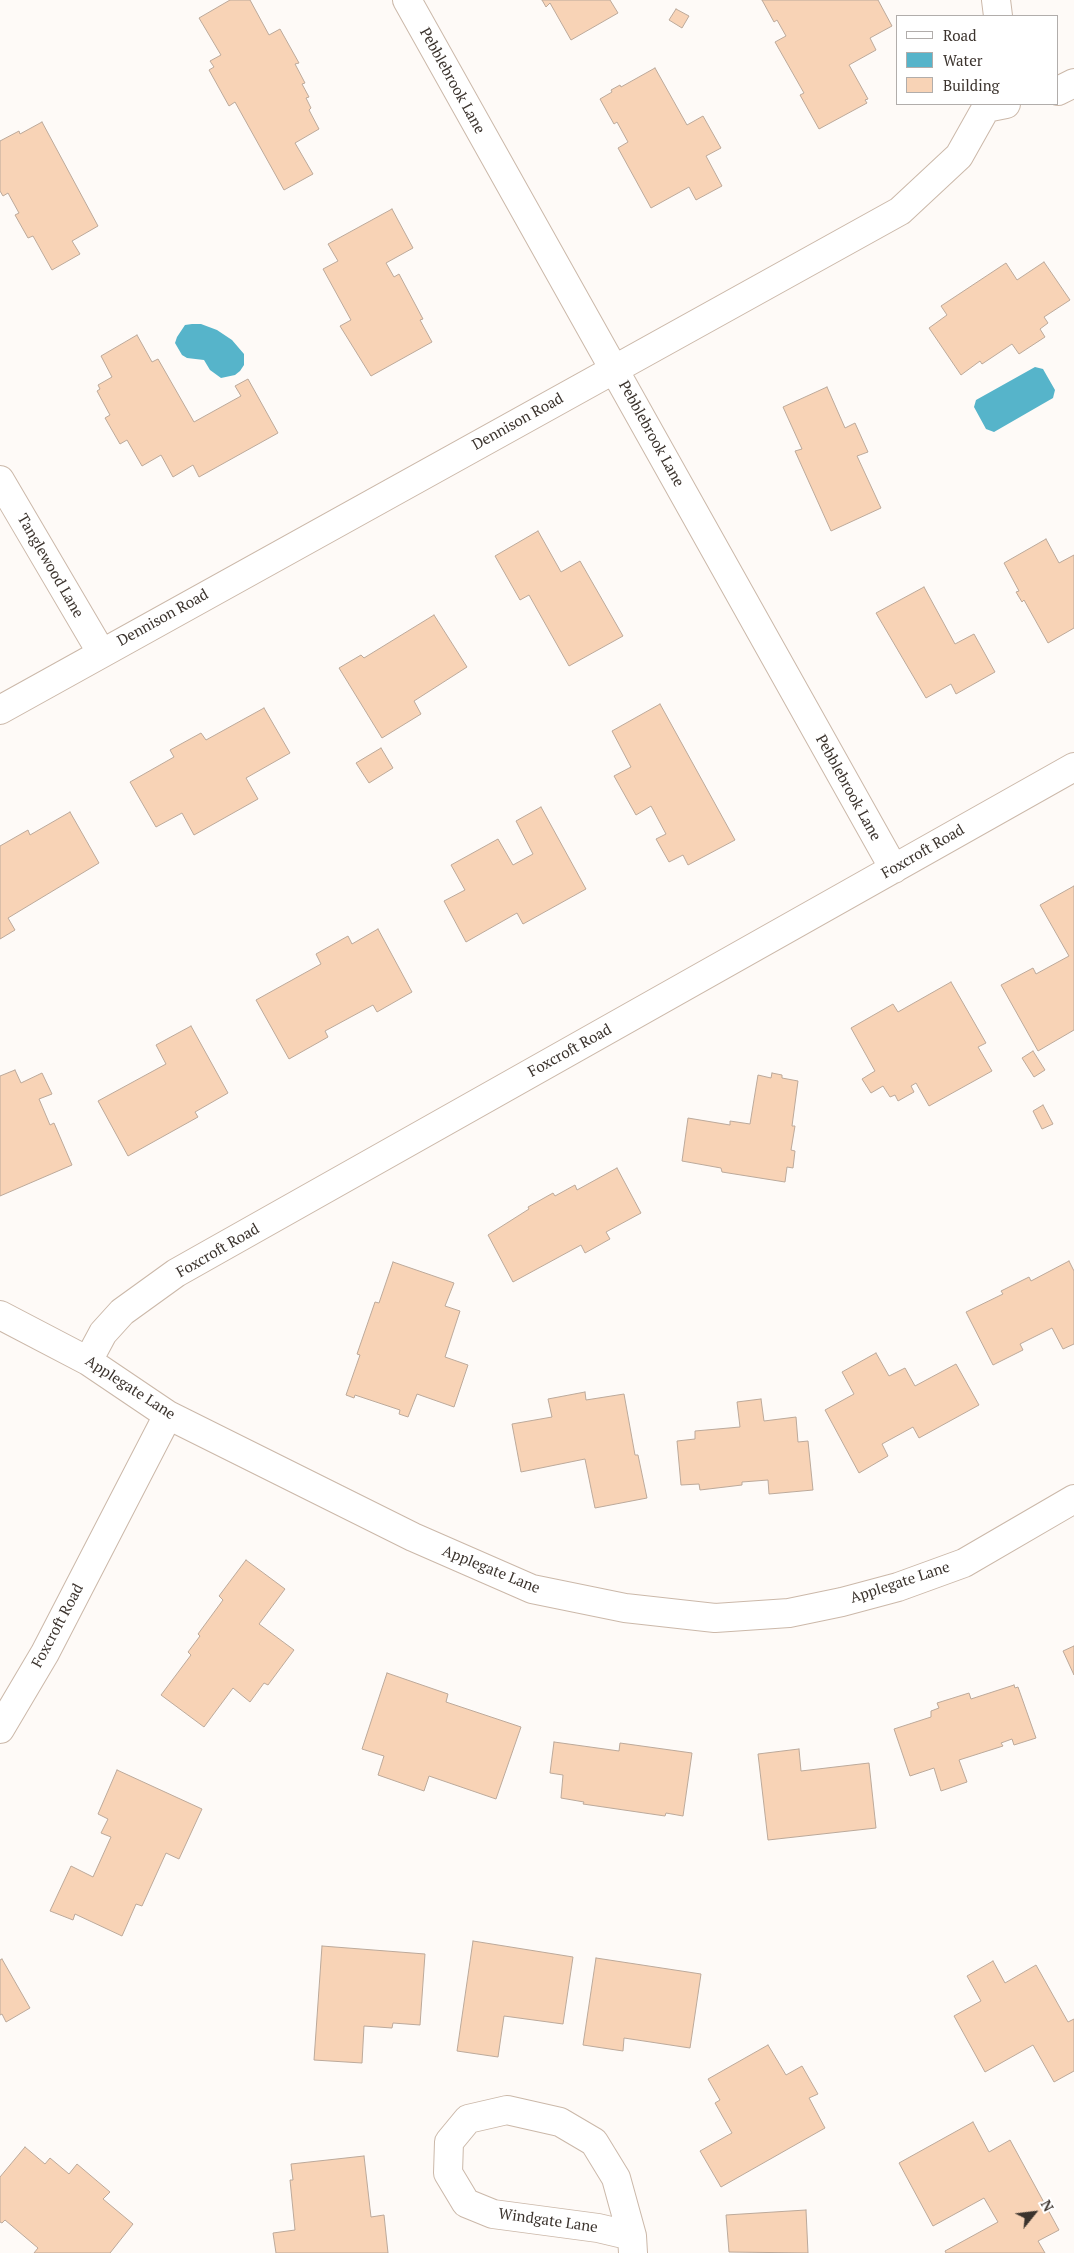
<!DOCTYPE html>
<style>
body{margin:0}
#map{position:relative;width:1074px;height:2253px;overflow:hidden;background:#fefaf7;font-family:"PT Serif",serif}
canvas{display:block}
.legend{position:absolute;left:896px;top:15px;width:162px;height:90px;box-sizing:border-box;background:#fff;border:1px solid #b1adab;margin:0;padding:6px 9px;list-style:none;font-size:15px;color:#3b332d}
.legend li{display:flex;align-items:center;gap:10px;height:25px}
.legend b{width:25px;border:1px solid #b1adab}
.north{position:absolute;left:1009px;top:2188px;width:50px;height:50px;-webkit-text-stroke:4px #fff;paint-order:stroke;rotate:61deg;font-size:14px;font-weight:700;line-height:20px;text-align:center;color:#3b332d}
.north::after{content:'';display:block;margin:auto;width:18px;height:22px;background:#3b332d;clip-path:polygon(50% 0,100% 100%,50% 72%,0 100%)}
</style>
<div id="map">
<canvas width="1074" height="2253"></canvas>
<ul class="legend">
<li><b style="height:6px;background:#fff"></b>Road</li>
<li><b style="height:14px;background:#56b4ca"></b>Water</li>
<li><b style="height:14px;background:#f8d3b6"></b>Building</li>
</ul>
<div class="north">N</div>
</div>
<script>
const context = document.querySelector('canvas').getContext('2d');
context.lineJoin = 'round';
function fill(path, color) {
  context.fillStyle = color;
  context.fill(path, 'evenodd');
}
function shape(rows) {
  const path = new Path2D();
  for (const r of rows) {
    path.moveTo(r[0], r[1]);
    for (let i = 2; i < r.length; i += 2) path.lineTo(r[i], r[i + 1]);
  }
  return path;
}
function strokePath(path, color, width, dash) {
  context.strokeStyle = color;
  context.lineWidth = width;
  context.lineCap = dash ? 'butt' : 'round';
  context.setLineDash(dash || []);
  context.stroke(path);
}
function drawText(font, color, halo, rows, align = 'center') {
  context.font = font + ' "PT Serif",serif';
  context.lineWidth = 4.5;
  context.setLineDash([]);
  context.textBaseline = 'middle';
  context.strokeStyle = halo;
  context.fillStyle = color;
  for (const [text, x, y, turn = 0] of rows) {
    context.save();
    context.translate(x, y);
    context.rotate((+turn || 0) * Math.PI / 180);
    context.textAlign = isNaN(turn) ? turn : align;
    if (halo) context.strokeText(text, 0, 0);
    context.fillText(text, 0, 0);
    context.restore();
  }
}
fill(shape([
 [192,324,201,324,217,330,232,340,244,354,244,365,240,371,235,375,221,378,210,370,204,360,187,358,182,355,175,343,177,337,185,325],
 [1035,367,1043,369,1055,390,1053,398,994,432,986,429,974,407,976,400]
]), '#56b4ca');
const building = shape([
 [230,0,250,0,269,35,280,29,299,63,295,64,305,83,302,84,309,97,306,98,311,108,309,110,319,129,295,143,313,174,284,190,235,102,229,106,209,70,214,67,210,61,221,55,199,18,230,0],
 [542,0,610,0,618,13,571,40,550,3,546,7,542,0],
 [762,0,878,0,892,26,870,38,876,50,849,65,868,99,865,100,867,103,819,129,800,95,804,93,775,42,786,36,777,20,774,22,762,0],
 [676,9,689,16,682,28,669,20,676,9],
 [655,68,687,125,703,116,721,148,706,156,722,186,696,200,689,187,651,208,618,148,628,142,617,122,614,124,600,99,612,92,611,90,620,85,621,87,655,68],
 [42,122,98,226,72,241,80,254,52,270,33,236,28,238,15,215,19,213,8,193,3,196,0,191,0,141,19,131,20,134,42,122],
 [392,209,413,248,386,263,394,277,399,274,423,319,420,320,432,342,371,376,340,326,351,320,323,269,338,261,328,244,392,209],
 [1044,262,1070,300,1044,317,1048,323,1040,329,1045,337,1019,354,1012,344,982,364,980,361,961,375,929,328,947,315,941,306,1006,263,1017,280,1044,262],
 [137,335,152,362,158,359,194,422,241,396,235,386,248,379,278,433,199,477,193,465,173,477,161,455,142,466,127,440,120,444,105,418,110,415,97,391,100,389,98,385,112,377,101,356,137,335],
 [827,387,845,428,855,423,868,452,857,456,881,508,831,531,795,451,802,449,783,407,827,387],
 [538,531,561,572,580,561,623,636,569,666,529,595,520,600,495,556,538,531],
 [1046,539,1059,563,1074,555,1074,628,1048,643,1024,600,1022,602,1016,592,1019,591,1004,563,1046,539],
 [924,587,955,644,974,634,995,672,956,694,951,684,926,698,876,613,924,587],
 [434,615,467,667,414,701,421,714,382,738,339,668,361,655,364,658,434,615],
 [660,704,735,840,688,865,683,855,669,862,656,839,666,834,651,806,636,815,614,776,631,767,612,731,660,704],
 [264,708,290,753,246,778,258,799,194,835,182,813,156,827,130,782,174,757,170,750,201,733,206,740,264,708],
 [381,748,393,768,369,783,356,763,381,748],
 [541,807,586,889,523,924,517,913,466,942,444,901,465,890,451,865,498,839,513,865,533,854,516,821,541,807],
 [70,812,99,863,8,918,15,930,0,939,0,846,28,830,30,835,70,812],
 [1074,886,1074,1030,1038,1051,1001,985,1033,968,1036,974,1069,956,1040,905,1074,886],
 [378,929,412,992,377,1012,373,1005,325,1031,328,1037,289,1059,256,1000,321,964,316,954,348,936,352,944,378,929],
 [951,982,986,1043,978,1047,992,1071,929,1106,916,1083,911,1086,914,1092,898,1101,895,1095,890,1097,883,1086,871,1093,862,1079,875,1071,851,1028,893,1004,898,1012,951,982],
 [191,1026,228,1093,195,1112,198,1117,128,1156,98,1101,166,1064,156,1045,191,1026],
 [1033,1051,1045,1070,1034,1077,1022,1058,1033,1051],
 [15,1070,21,1083,42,1073,52,1094,39,1099,50,1125,54,1123,72,1165,0,1196,0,1076,15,1070],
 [772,1073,782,1075,782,1078,798,1081,792,1126,795,1126,791,1150,795,1151,793,1168,787,1167,785,1182,722,1172,721,1168,682,1161,688,1118,730,1125,730,1121,750,1124,758,1075,771,1078,772,1073],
 [1043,1105,1053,1124,1042,1129,1033,1111,1043,1105],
 [617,1168,641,1213,606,1232,610,1239,585,1253,581,1245,513,1282,488,1235,529,1209,528,1207,553,1193,555,1196,575,1185,577,1190,617,1168],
 [1069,1261,1074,1271,1074,1344,1063,1349,1052,1328,1020,1344,1023,1350,993,1365,966,1312,1003,1294,1001,1291,1029,1277,1031,1281,1069,1261],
 [393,1262,454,1283,445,1306,460,1311,445,1357,468,1365,454,1407,417,1394,408,1417,399,1414,400,1410,355,1395,354,1398,346,1395,360,1355,357,1354,375,1302,379,1303,393,1262],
 [876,1353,889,1376,905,1368,915,1386,956,1364,979,1405,919,1438,913,1427,882,1444,888,1456,859,1473,825,1410,854,1394,842,1372,876,1353],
 [585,1392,586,1400,624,1394,635,1455,638,1455,647,1498,595,1508,585,1459,521,1472,512,1424,552,1417,548,1399,585,1392],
 [761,1399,764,1421,796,1417,798,1442,808,1441,813,1490,769,1494,768,1480,742,1482,742,1485,700,1490,699,1484,681,1485,677,1441,695,1439,695,1431,740,1427,737,1402,761,1399],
 [246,1560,285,1589,259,1624,294,1650,268,1685,264,1683,250,1702,233,1688,204,1727,161,1695,191,1655,188,1652,200,1636,198,1634,223,1600,219,1596,246,1560],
 [1074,1646,1074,1675,1063,1651,1074,1646],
 [387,1673,448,1694,446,1702,521,1727,496,1799,429,1776,424,1791,378,1775,384,1756,362,1749,387,1673],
 [1014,1685,1015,1688,1018,1687,1036,1738,1014,1745,1012,1739,1001,1743,1003,1746,959,1760,967,1782,941,1791,934,1768,910,1776,894,1729,931,1717,931,1711,939,1708,937,1703,969,1693,971,1699,1014,1685],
 [554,1742,619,1751,620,1743,692,1753,683,1816,666,1813,665,1816,583,1804,584,1802,561,1798,563,1775,550,1773,554,1742],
 [799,1749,801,1771,869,1763,876,1828,768,1840,758,1754,799,1749],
 [117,1770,202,1809,179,1859,166,1853,142,1906,136,1904,122,1936,75,1914,73,1920,50,1911,71,1866,93,1877,111,1837,101,1833,108,1819,98,1814,117,1770],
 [473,1941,573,1957,563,2024,504,2016,498,2057,457,2051,473,1941],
 [322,1946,425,1954,420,2025,393,2023,392,2028,364,2026,362,2063,314,2060,322,1946],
 [596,1958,701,1974,690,2048,624,2038,623,2051,583,2045,596,1958],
 [2,1959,30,2008,6,2022,2,2014,0,2015,0,1960,2,1959],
 [993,1961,1005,1983,1036,1965,1068,2022,1074,2019,1074,2071,1054,2082,1033,2045,985,2072,954,2016,981,2001,967,1976,993,1961],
 [768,2045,786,2075,802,2066,818,2094,809,2098,825,2128,721,2187,700,2151,732,2133,715,2103,720,2100,708,2079,768,2045],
 [973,2122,989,2152,1010,2140,1059,2230,1038,2241,1045,2253,946,2253,945,2251,998,2222,984,2198,933,2226,899,2163,973,2122],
 [25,2147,45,2164,50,2158,69,2174,77,2164,110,2192,103,2199,133,2224,110,2253,34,2253,38,2248,5,2220,2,2223,0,2222,0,2177,25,2147],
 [364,2156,371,2217,384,2215,388,2253,276,2253,273,2233,295,2230,290,2180,293,2180,291,2164,364,2156],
 [806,2210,808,2253,729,2252,726,2215,806,2210]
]);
fill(building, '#f8d3b6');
strokePath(building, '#bca99a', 1);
const minor = shape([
 [407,0,894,869],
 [996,0,998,16],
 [1058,91,1074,83],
 [0,480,101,652],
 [0,710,900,211,959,156,986,108,1006,104],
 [0,1315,88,1361,168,1415,413,1537,532,1589,625,1608,715,1618,789,1613,842,1602,898,1587,964,1563,1074,1499],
 [88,1361,103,1333,122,1312,176,1273,1074,767],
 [0,1729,45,1653,168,1415],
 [632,2236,598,2228,493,2214,466,2203,448,2173,449,2142,468,2119,507,2110,560,2122,594,2142,616,2178,632,2236,633,2253]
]);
strokePath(minor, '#cbb8a9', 30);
strokePath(minor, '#fff', 28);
drawText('15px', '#3b332d', '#fff', [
 ["Pebblebrook Lane",452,81,61],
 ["Dennison Road",518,422,-29],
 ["Pebblebrook Lane",651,434,61],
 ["Tanglewood Lane",50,566,60],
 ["Dennison Road",163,618,-29],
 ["Pebblebrook Lane",848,788,61],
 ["Foxcroft Road",923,852,-30],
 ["Foxcroft Road",570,1051,-29],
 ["Foxcroft Road",218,1251,-30],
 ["Applegate Lane",130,1388,33],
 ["Applegate Lane",491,1570,22],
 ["Applegate Lane",900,1583,-18],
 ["Foxcroft Road",58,1626,-62],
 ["Windgate Lane",548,2221,8]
]);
</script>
